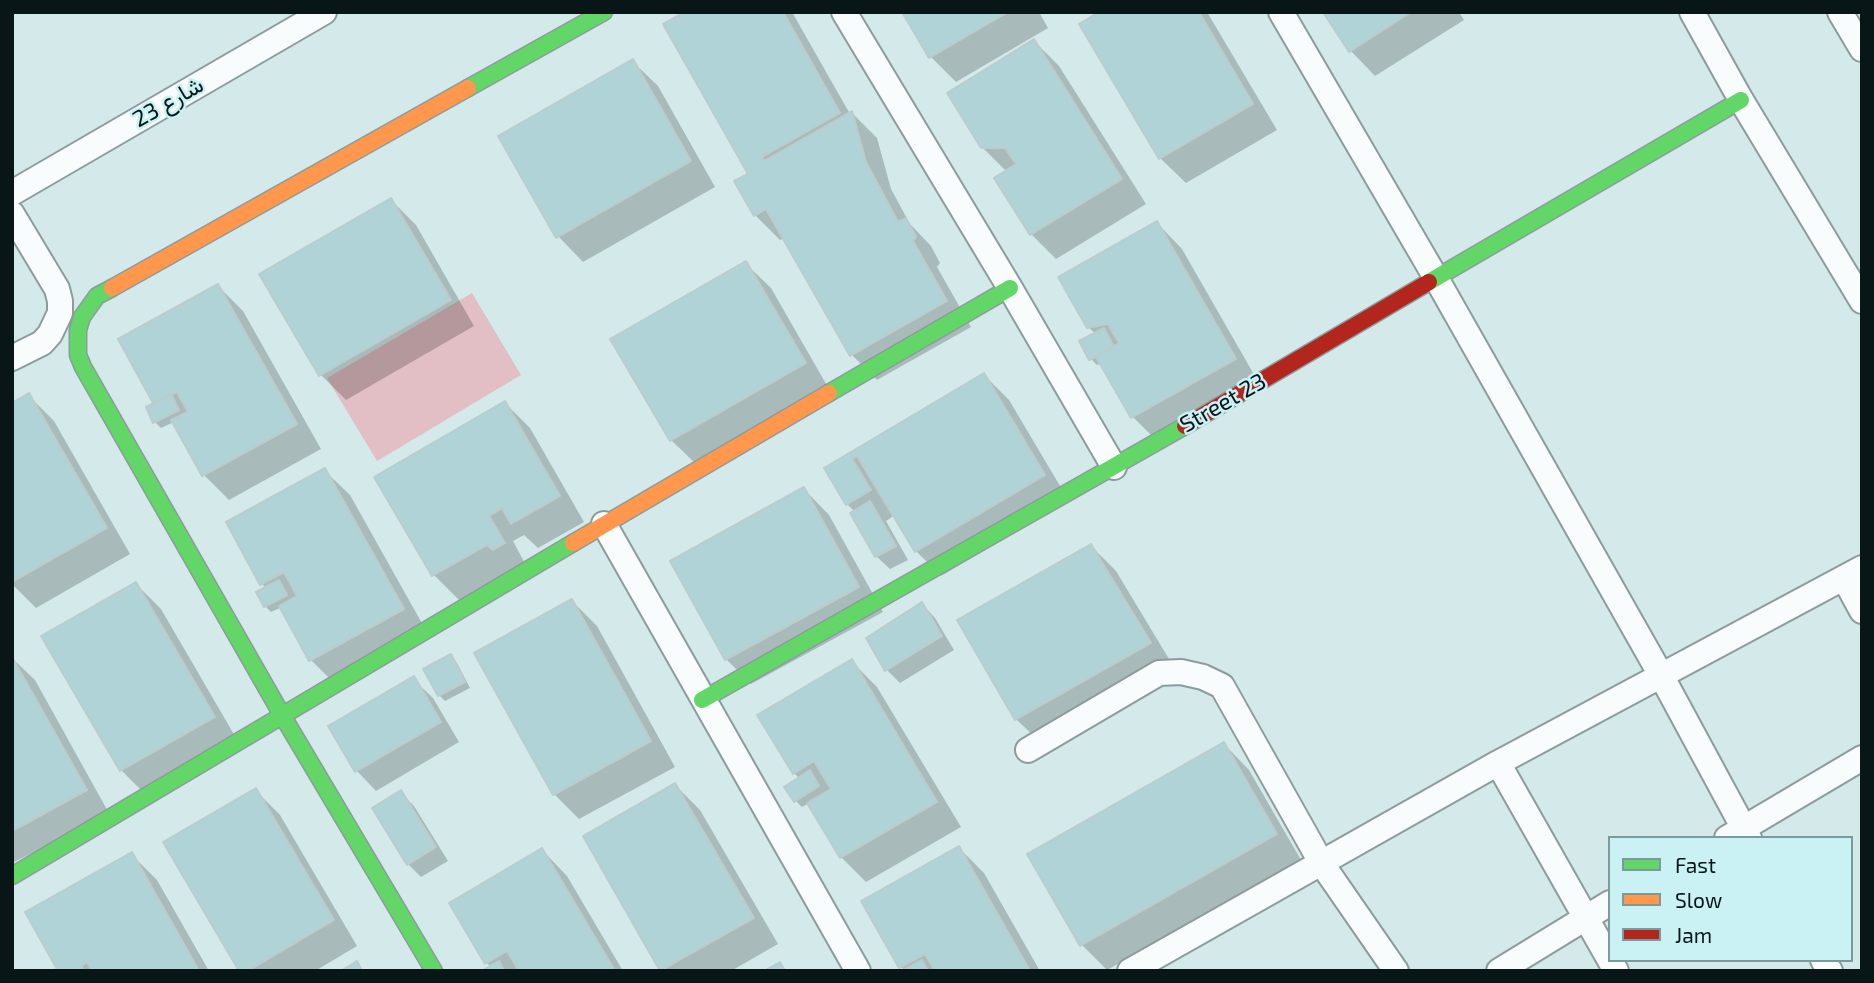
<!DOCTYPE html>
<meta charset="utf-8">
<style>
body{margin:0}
#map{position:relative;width:1874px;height:983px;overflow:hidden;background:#d4e9ea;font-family:"Exo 2",sans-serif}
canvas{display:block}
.frame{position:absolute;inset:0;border:14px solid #081617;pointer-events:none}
.legend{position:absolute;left:1608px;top:836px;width:245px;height:126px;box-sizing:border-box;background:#caf1f4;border:2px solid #7c999c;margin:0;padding:9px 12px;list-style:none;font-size:21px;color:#081617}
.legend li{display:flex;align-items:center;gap:14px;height:35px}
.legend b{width:35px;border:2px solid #7c999c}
</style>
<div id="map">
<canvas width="1874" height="983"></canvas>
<div class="frame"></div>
<ul class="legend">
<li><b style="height:9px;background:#63d668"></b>Fast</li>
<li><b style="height:9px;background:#ff974d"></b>Slow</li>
<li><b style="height:9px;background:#b3261e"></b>Jam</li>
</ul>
</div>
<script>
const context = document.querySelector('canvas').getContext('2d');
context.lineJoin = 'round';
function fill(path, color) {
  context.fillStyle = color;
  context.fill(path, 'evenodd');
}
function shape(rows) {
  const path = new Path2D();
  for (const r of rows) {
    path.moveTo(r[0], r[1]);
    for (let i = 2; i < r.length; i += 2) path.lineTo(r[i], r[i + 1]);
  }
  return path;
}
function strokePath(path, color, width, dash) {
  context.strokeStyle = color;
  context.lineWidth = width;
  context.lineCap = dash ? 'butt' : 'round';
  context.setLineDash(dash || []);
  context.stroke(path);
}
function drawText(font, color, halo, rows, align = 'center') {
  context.font = font + ' "Exo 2",Vazirmatn,sans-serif';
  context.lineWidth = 5;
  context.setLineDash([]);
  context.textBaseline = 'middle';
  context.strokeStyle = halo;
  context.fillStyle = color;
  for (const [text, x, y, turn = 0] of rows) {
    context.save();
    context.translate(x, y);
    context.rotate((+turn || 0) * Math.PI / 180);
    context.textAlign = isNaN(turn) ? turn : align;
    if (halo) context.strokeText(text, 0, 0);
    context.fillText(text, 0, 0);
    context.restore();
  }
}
fill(shape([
 [472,293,521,375,377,461,327,378]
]), '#e1bfc4');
fill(shape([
 [688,12,792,12,850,114,852,113,877,138,891,189,910,224,931,246,940,263,937,267,971,327,877,380,852,355,785,238,780,240,755,215,750,174],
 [904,12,1039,12,1048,28,956,82,931,57],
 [1103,12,1207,12,1277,130,1186,183,1160,158,1081,25],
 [1325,12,1459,12,1464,20,1375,76,1350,50],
 [1034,41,1059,66,1146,204,1056,259,1031,234,1007,172,982,147],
 [632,61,658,86,715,187,583,262,558,236],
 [391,200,416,225,474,326,346,400,321,375],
 [1157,223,1182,249,1260,385,1158,442,1133,417,1102,363,1097,365,1091,359,1096,334,1088,327],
 [745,263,771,288,829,389,697,465,671,440],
 [218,286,243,311,321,449,229,500,204,475,174,422,161,428,155,422,155,402],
 [984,375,1009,400,1069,501,941,576,916,551,895,515,886,521,908,560,890,569,876,556,855,512,847,504,826,468],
 [29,396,54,421,130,554,36,608,12,584,12,405],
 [505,403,530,428,584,522,538,548,524,535,513,541,528,569,459,600,434,575],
 [324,470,350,495,428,634,336,685,311,660,282,607,271,612,265,606,266,588,262,584],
 [804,489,829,515,883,612,751,684,726,659],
 [1091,546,1116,571,1175,669,1042,744,1016,719,960,620],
 [136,584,161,609,239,743,146,795,121,770],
 [572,601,597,626,675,767,579,819,554,794],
 [922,604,935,618,954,650,900,683,887,670],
 [451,657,457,663,470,688,445,701,439,695],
 [12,658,35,680,110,815,12,863],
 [851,661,877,687,961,827,866,882,841,857,809,803,802,807,796,801,800,779,794,773],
 [413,679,433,698,459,742,376,791,357,771,330,727],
 [1224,744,1249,770,1301,860,1107,970,1082,945],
 [675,785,700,810,778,944,731,971,662,971,585,837],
 [255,790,280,815,357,946,315,971,241,971],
 [401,793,414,806,448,861,421,877,408,864],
 [959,848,984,873,1040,971,905,971,901,967],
 [542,850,567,876,623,971,485,971,491,967,486,962],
 [131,854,157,880,209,971,60,971]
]), '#0003');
const building = shape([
 [684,12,783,12,840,113,762,157,764,161,852,111,866,162,898,222,906,218,916,237,913,241,947,301,850,356,766,209,754,216,734,181,748,174,663,24,684,12],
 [902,12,1008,12,929,58,902,12],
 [1099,12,1199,12,1253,104,1159,159,1079,24,1099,12],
 [1323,12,1411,12,1349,52,1323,12],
 [1034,39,1122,179,1030,235,994,178,1016,164,1005,148,981,148,947,93,1034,39],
 [633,59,691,161,556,238,498,136,633,59],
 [391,198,451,300,319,376,259,274,391,198],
 [1157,221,1236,359,1131,418,1096,357,1119,343,1108,324,1087,328,1058,277,1157,221],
 [746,261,806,363,670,441,610,339,746,261],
 [218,284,297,424,202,476,171,420,188,412,177,392,153,403,118,339,218,284],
 [1104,328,1114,347,1089,360,1079,341,1104,328],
 [984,373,1045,475,915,552,857,456,852,459,871,490,846,505,824,468,984,373],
 [29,393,107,528,12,582,12,403,29,393],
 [171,394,179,410,153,423,146,407,171,394],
 [505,401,560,496,511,524,502,508,489,516,505,543,493,550,487,545,432,576,374,477,505,401],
 [325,468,404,609,309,661,279,606,297,596,284,572,260,585,226,522,325,468],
 [804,487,859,587,725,660,670,561,804,487],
 [870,501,896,546,875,557,850,513,870,501],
 [1091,544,1151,643,1015,720,957,620,1091,544],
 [279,580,287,595,264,607,256,592,279,580],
 [136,582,215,717,120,771,41,636,136,582],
 [572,599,651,741,553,795,474,653,572,599],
 [922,602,942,636,885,671,866,638,922,602],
 [451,654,465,682,438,696,423,669,451,654],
 [12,657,87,790,12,831,12,657],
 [852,659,937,802,840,858,807,803,831,789,814,761,793,774,757,715,852,659],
 [414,676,441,722,355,772,328,726,414,676],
 [1224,742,1277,834,1080,946,1027,854,1224,742],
 [810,770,819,786,794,802,784,787,810,770],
 [675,783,754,918,660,971,583,836,675,783],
 [256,788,334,920,248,971,239,971,163,842,256,788],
 [401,790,436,847,407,865,372,808,401,790],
 [959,846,1030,971,935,971,925,954,899,968,861,901,959,846],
 [542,848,615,971,519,971,507,951,485,964,449,903,542,848],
 [132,852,199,971,92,971,87,962,81,966,84,971,58,971,25,912,132,852],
 [922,960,928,971,902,971,922,960],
 [357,961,362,971,341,971,357,961],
 [499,961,504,971,481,971,499,961],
 [780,962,785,971,764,971,780,962]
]);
fill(building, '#afd3d6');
strokePath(building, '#bccccd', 2);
const street = shape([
 [844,12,1010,288,1114,467],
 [1281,12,1436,278,1662,677,1749,838],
 [1692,12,1741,100,1862,301],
 [1840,12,1862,49],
 [12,193,324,12],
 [12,214,57,289,60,301,60,313,50,334,42,343,12,358],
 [604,524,858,971],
 [1844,578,1862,611],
 [1028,750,1159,673,1181,672,1203,677,1222,686,1322,864,1396,971],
 [1498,763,1616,971],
 [1727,838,1862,758],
 [1823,960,1830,971],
 [1130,971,1498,763,1862,568],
 [1499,971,1610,903]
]);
const fast = shape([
 [468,88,604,12],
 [1429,282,1741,100],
 [112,288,97,296,82,317,78,330,78,355,83,367,282,715,434,971],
 [829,393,1010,288],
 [702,700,1185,426],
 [12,876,573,543]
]);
const slow = shape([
 [112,288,468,88],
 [573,543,829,393]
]);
const jam = shape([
 [1185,426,1429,282]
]);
strokePath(street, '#8c9c9d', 28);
strokePath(fast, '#8c9c9d', 19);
strokePath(slow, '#8c9c9d', 19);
strokePath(jam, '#8c9c9d', 19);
strokePath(street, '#f9fcfc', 24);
strokePath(fast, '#63d668', 16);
strokePath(slow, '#ff974d', 16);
strokePath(jam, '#b3261e', 16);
drawText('23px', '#081617', '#caf1f4', [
 ["شارع 23",168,102,-30],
 ["Street 23",1223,403,-30]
]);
</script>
